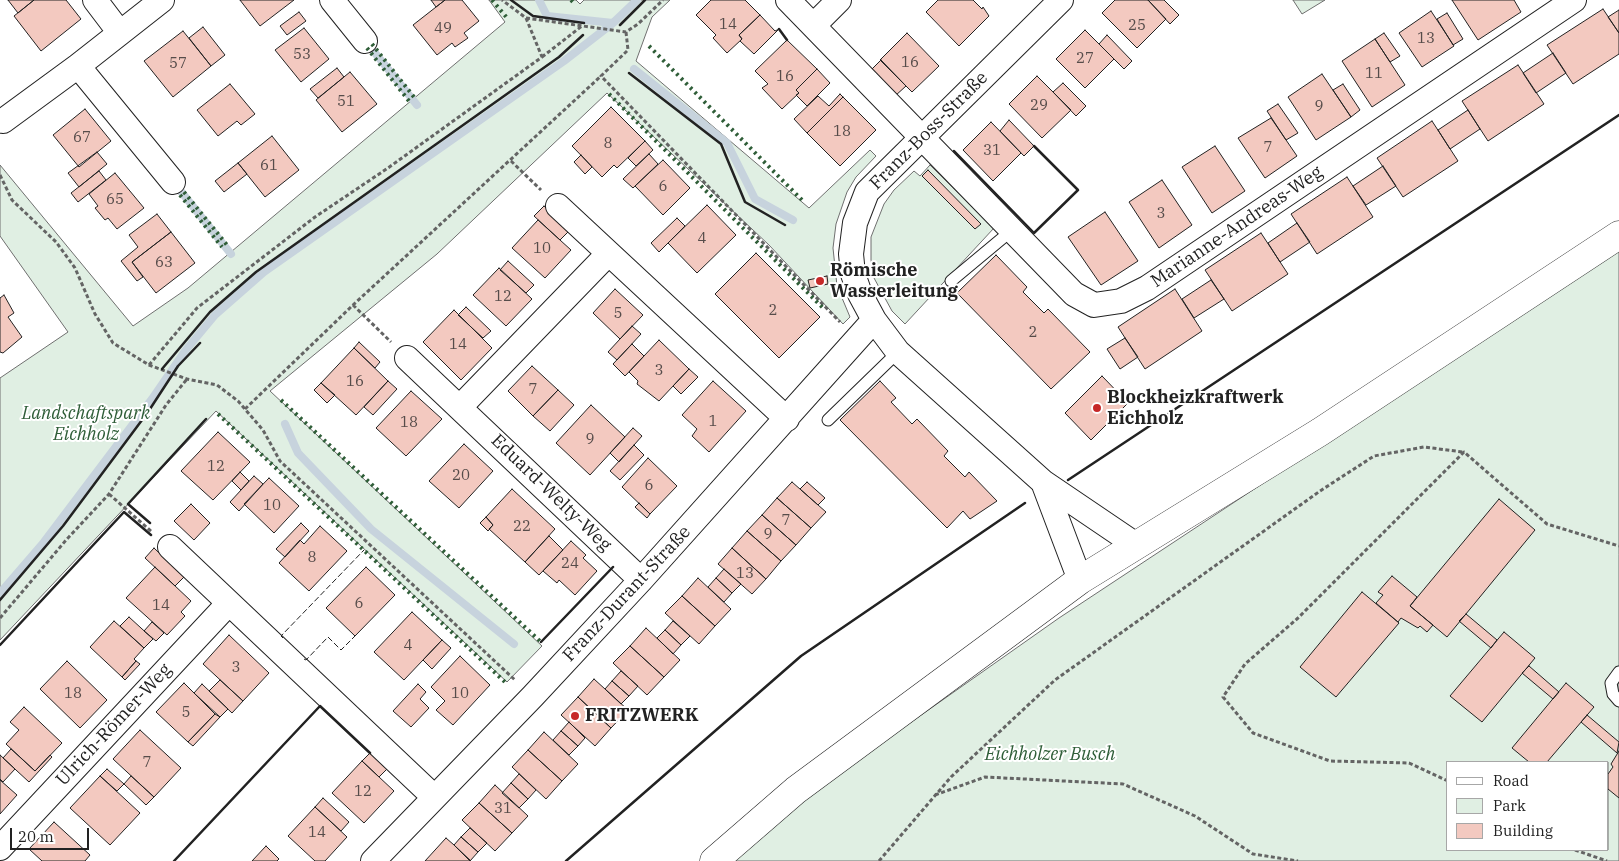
<!DOCTYPE html>
<meta charset="utf-8">
<style>
body{margin:0}
#map{position:relative;width:1619px;height:861px;overflow:hidden;background:#fff;font-family:"IBM Plex Serif",serif}
canvas{display:block}
.legend{position:absolute;left:1446px;top:761px;width:162px;height:90px;box-sizing:border-box;background:#fff;border:1px solid #a7a7a7;margin:0;padding:6px 9px;list-style:none;font-size:15px;color:#222}
.legend li{display:flex;align-items:center;gap:10px;height:25px}
.legend b{width:25px;border:1px solid #a7a7a7}
.scale{position:absolute;left:10px;top:828px;width:79px;height:22px;box-sizing:border-box;border:2px solid #222;border-top:0;padding-left:6px;font-size:15px;line-height:18px;white-space:nowrap;color:#222;-webkit-text-stroke:4px #fff;paint-order:stroke}
</style>
<div id="map">
<canvas width="1619" height="861"></canvas>
<ul class="legend">
<li><b style="height:6px;background:#fff"></b>Road</li>
<li><b style="height:14px;background:#e0efe3"></b>Park</li>
<li><b style="height:14px;background:#f3c9c0"></b>Building</li>
</ul>
<div class="scale">20 m</div>
</div>
<script>
const context = document.querySelector('canvas').getContext('2d');
context.lineJoin = 'round';
function fill(path, color) {
  context.fillStyle = color;
  context.fill(path, 'evenodd');
}
function shape(rows) {
  const path = new Path2D();
  for (const r of rows) {
    path.moveTo(r[0], r[1]);
    for (let i = 2; i < r.length; i += 2) path.lineTo(r[i], r[i + 1]);
  }
  return path;
}
function strokePath(path, color, width, dash) {
  context.strokeStyle = color;
  context.lineWidth = width;
  context.lineCap = dash ? 'butt' : 'round';
  context.setLineDash(dash || []);
  context.stroke(path);
}
function drawText(font, color, halo, rows, align = 'center') {
  context.font = font + ' "IBM Plex Serif",serif';
  context.lineWidth = 4;
  context.setLineDash([]);
  context.textBaseline = 'middle';
  context.strokeStyle = halo;
  context.fillStyle = color;
  for (const [text, x, y, turn = 0] of rows) {
    context.save();
    context.translate(x, y);
    context.rotate((+turn || 0) * Math.PI / 180);
    context.textAlign = isNaN(turn) ? turn : align;
    if (halo) context.strokeText(text, 0, 0);
    context.fillText(text, 0, 0);
    context.restore();
  }
}
const green = shape([
 [489,0,576,0,580,4,584,0,670,0,652,17,636,61,809,208,870,150,876,156,856,177,847,192,836,224,833,248,837,286,850,317,843,324,769,245,607,93,437,254,270,391,542,646,507,682,216,411,0,640,0,378,68,332,0,236,0,165,133,326,188,288,505,22,489,0],
 [1293,0,1325,0,1302,14,1293,0],
 [930,165,994,228,905,324,892,311,874,278,871,260,871,237,884,204,894,190,914,171,920,176,930,165],
 [1619,248,1619,861,731,861,799,801,1059,618,1619,248],
 [1448,762,1608,762,1608,850,1448,850,1448,762]
]);
fill(green, '#e0efe3');
strokePath(green, '#6f6f6f', 1);
strokePath(shape([
 [613,23,637,0],
 [367,43,417,105],
 [634,69,727,143,755,199,793,220],
 [175,184,231,254],
 [285,424,298,453,371,529,514,644],
 [0,593,44,542,152,399,185,351,215,315,264,272,564,61,613,23,547,16,539,0]
]), '#c7d3dd', 8);
const building = shape([
 [8,0,34,0,18,13,8,0],
 [34,0,66,0,81,19,41,51,14,16,34,0],
 [240,0,294,0,260,26,240,0],
 [431,0,445,0,436,7,431,0],
 [445,0,462,0,479,21,464,33,468,38,455,47,452,43,437,55,413,25,445,0],
 [711,0,745,0,760,15,739,35,742,39,727,53,713,38,716,35,696,15,711,0],
 [938,0,973,0,982,9,983,7,989,16,959,46,926,12,938,0],
 [1115,0,1148,0,1166,19,1137,48,1102,13,1115,0],
 [1148,0,1164,0,1179,15,1170,24,1148,0],
 [1452,0,1514,0,1521,12,1478,40,1452,0],
 [1603,9,1619,33,1619,54,1573,84,1547,45,1603,9],
 [1619,10,1619,33,1608,17,1619,10],
 [1431,11,1454,46,1422,67,1399,33,1431,11],
 [299,12,306,21,287,35,280,26,299,12],
 [1447,13,1463,39,1453,45,1437,19,1447,13],
 [760,15,775,31,779,29,754,54,740,41,742,39,739,35,760,15],
 [203,27,225,55,211,66,189,38,203,27],
 [304,28,329,59,301,82,275,50,304,28],
 [1085,30,1114,59,1085,88,1056,59,1085,30],
 [183,31,211,66,173,97,144,61,183,31],
 [907,33,939,66,912,92,880,60,907,33],
 [1384,33,1400,56,1390,62,1375,39,1384,33],
 [1107,35,1132,61,1124,69,1099,44,1107,35],
 [1375,39,1405,85,1372,107,1342,61,1375,39],
 [787,40,817,69,796,90,799,93,782,109,762,88,768,84,755,71,787,40],
 [1553,53,1566,73,1536,93,1523,73,1553,53],
 [881,60,906,86,895,96,870,71,881,60],
 [1518,65,1544,104,1488,141,1462,101,1518,65],
 [337,68,344,77,318,98,310,89,337,68],
 [817,69,830,83,807,106,796,95,799,93,796,90,817,69],
 [350,72,377,104,342,132,316,100,350,72],
 [1322,74,1351,117,1316,140,1288,97,1322,74],
 [1037,76,1071,110,1042,138,1009,104,1037,76],
 [1063,83,1086,106,1076,116,1053,92,1063,83],
 [230,84,255,114,241,125,237,121,218,136,197,110,230,84],
 [1343,84,1360,110,1351,117,1333,90,1343,84],
 [840,94,843,97,807,133,794,119,818,96,829,106,840,94],
 [843,97,876,130,840,166,807,133,843,97],
 [1278,104,1298,133,1286,140,1267,111,1278,104],
 [611,107,645,141,617,168,614,165,602,177,572,146,611,107],
 [85,109,111,141,79,167,53,135,85,109],
 [1468,110,1480,129,1450,149,1438,130,1468,110],
 [1271,118,1297,156,1265,178,1238,138,1271,118],
 [1009,120,1034,146,1024,156,1000,131,1009,120],
 [1432,121,1458,161,1403,197,1377,158,1432,121],
 [991,122,1021,153,993,181,963,150,991,122],
 [272,136,299,170,265,197,238,163,272,136],
 [645,141,653,150,636,166,628,158,645,141],
 [1215,146,1245,191,1212,213,1182,167,1215,146],
 [97,152,107,164,79,187,68,173,97,152],
 [649,154,658,164,633,188,623,179,649,154],
 [581,155,592,167,585,174,574,162,581,155],
 [663,160,690,188,663,215,635,186,663,160],
 [238,163,247,174,224,192,215,181,238,163],
 [1383,166,1396,186,1366,205,1353,186,1383,166],
 [928,170,981,224,975,229,922,176,928,170],
 [99,171,106,180,78,202,71,193,99,171],
 [115,173,144,208,117,229,108,218,105,220,95,208,98,206,89,194,115,173],
 [1347,177,1373,217,1317,254,1291,214,1347,177],
 [1162,180,1192,225,1159,248,1129,202,1162,180],
 [707,205,736,235,697,273,668,243,707,205],
 [544,206,570,230,560,240,534,216,544,206],
 [1105,212,1138,261,1101,285,1068,237,1105,212],
 [157,214,171,232,132,262,143,277,137,281,121,261,138,247,129,235,157,214],
 [677,218,685,226,659,252,651,243,677,218],
 [538,220,571,250,545,278,512,248,538,220],
 [1297,223,1310,242,1280,262,1268,243,1297,223],
 [171,232,195,263,156,293,132,262,171,232],
 [1261,233,1288,274,1232,311,1205,270,1261,233],
 [756,253,820,317,779,358,715,294,756,253],
 [996,255,1027,287,1023,292,1044,313,1048,309,1090,352,1051,389,957,293,996,255],
 [508,261,534,285,526,293,500,270,508,261],
 [499,268,532,299,506,326,473,295,499,268],
 [827,276,828,284,810,288,808,280,827,276],
 [1211,280,1224,299,1194,318,1182,299,1211,280],
 [615,289,643,315,620,339,593,313,615,289],
 [1175,289,1202,331,1145,369,1118,327,1175,289],
 [4,295,14,313,8,317,22,337,3,353,0,352,0,298,4,295],
 [466,307,491,331,483,338,458,315,466,307],
 [454,310,492,348,461,380,423,342,454,310],
 [632,326,641,334,617,360,608,352,632,326],
 [1125,338,1138,357,1120,369,1107,349,1125,338],
 [659,340,689,369,659,401,637,384,638,381,629,372,659,340],
 [359,342,380,362,375,368,354,348,359,342],
 [632,344,644,356,625,376,613,364,632,344],
 [354,348,388,381,356,415,321,383,354,348],
 [532,366,558,390,533,416,508,391,532,366],
 [689,369,698,377,681,394,673,386,689,369],
 [1102,376,1128,403,1091,440,1065,413,1102,376],
 [388,381,397,389,373,415,364,407,388,381],
 [713,381,746,411,709,452,692,436,697,429,682,415,713,381],
 [880,381,896,398,891,402,912,424,917,419,948,451,944,456,965,477,969,472,997,501,970,519,963,511,947,528,840,420,880,381],
 [321,383,335,395,327,403,314,390,321,383],
 [558,390,574,405,550,431,533,416,558,390],
 [411,391,442,419,406,456,376,428,411,391],
 [591,405,625,437,590,475,556,443,591,405],
 [633,428,642,436,619,462,610,453,633,428],
 [218,432,250,462,213,500,181,471,218,432],
 [464,444,493,471,459,508,429,481,464,444],
 [634,445,644,455,620,480,610,471,634,445],
 [648,458,677,486,650,514,622,487,648,458],
 [240,472,249,481,241,490,232,481,240,472],
 [254,476,263,484,239,511,230,502,254,476],
 [269,478,299,506,274,533,244,504,269,478],
 [792,482,826,512,811,528,777,498,792,482],
 [807,482,825,498,818,505,800,489,807,482],
 [512,489,555,529,525,562,489,529,493,525,486,517,512,489],
 [777,498,811,528,796,545,762,515,777,498],
 [1499,499,1535,530,1447,637,1410,606,1499,499],
 [639,503,650,514,647,518,635,507,639,503],
 [191,504,210,523,194,540,174,521,191,504],
 [762,515,796,545,781,561,747,531,762,515],
 [486,517,493,525,488,531,480,523,486,517],
 [301,523,309,531,285,557,276,549,301,523],
 [320,526,347,551,309,591,279,563,300,540,304,544,320,526],
 [747,531,781,561,766,579,732,548,747,531],
 [549,536,563,550,539,575,525,562,549,536],
 [571,541,586,555,583,558,597,571,575,595,559,580,557,583,543,571,571,541],
 [154,548,184,577,175,586,145,558,154,548],
 [732,548,766,579,752,594,718,564,732,548],
 [155,567,191,601,181,612,185,616,167,635,126,598,155,567],
 [366,567,395,595,355,636,326,608,366,567],
 [724,569,741,584,732,593,716,578,724,569],
 [1392,576,1417,597,1410,606,1433,625,1427,632,1420,626,1418,628,1401,618,1398,622,1376,603,1383,595,1378,592,1392,576],
 [698,578,731,609,715,626,682,596,698,578],
 [716,578,732,593,724,602,708,587,716,578],
 [1362,592,1399,623,1336,697,1300,667,1362,592],
 [682,596,715,626,699,644,665,613,682,596],
 [412,612,442,640,404,680,374,652,412,612],
 [1466,614,1497,640,1491,648,1459,621,1466,614],
 [129,617,153,639,144,648,120,626,129,617],
 [114,621,144,648,134,659,136,661,122,677,90,647,114,621],
 [673,621,690,636,681,645,665,630,673,621],
 [152,622,164,633,156,641,144,631,152,622],
 [646,628,680,660,664,677,630,646,646,628],
 [665,630,681,645,673,654,657,638,665,630],
 [1504,632,1535,658,1482,722,1450,696,1504,632],
 [229,635,269,673,243,701,203,664,229,635],
 [442,640,451,648,432,669,423,660,442,640],
 [630,646,664,677,647,695,613,663,630,646],
 [460,656,490,685,453,725,436,710,445,701,431,687,460,656],
 [67,661,107,700,80,728,40,689,67,661],
 [136,661,140,664,125,680,122,677,136,661],
 [1529,666,1559,692,1553,699,1522,673,1529,666],
 [621,671,638,686,629,696,612,681,621,671],
 [594,679,628,710,611,728,578,697,594,679],
 [220,680,243,701,232,713,209,691,220,680],
 [612,681,629,696,621,704,605,689,612,681],
 [184,683,215,714,188,742,156,712,184,683],
 [1566,683,1594,707,1547,762,1529,762,1512,748,1566,683],
 [202,684,228,709,220,717,194,693,202,684],
 [418,684,426,692,420,699,429,708,411,727,393,711,418,684],
 [578,697,611,728,595,746,561,715,578,697],
 [24,707,62,743,35,771,6,744,19,730,10,722,24,707],
 [215,714,220,717,193,746,188,742,215,714],
 [1587,715,1619,742,1617,753,1581,722,1587,715],
 [569,722,585,738,578,746,561,731,569,722],
 [140,730,181,768,154,797,113,759,140,730],
 [561,731,578,746,569,755,553,740,561,731],
 [544,732,578,764,562,781,528,750,544,732],
 [11,749,35,771,50,755,52,757,29,782,3,758,11,749],
 [528,750,562,781,546,799,512,767,528,750],
 [1619,751,1619,798,1608,789,1608,774,1613,767,1611,764,1619,751],
 [370,753,387,769,379,777,362,761,370,753],
 [0,755,15,769,3,782,0,779,0,755],
 [362,761,394,791,364,823,332,793,362,761],
 [107,769,124,784,117,791,100,776,107,769],
 [519,774,536,790,528,799,511,783,519,774],
 [100,776,140,813,110,845,70,808,100,776],
 [131,776,154,797,146,805,124,784,131,776],
 [0,780,17,795,0,814,0,780],
 [511,783,528,799,519,808,502,793,511,783],
 [495,785,528,816,512,833,479,803,495,785],
 [323,798,349,822,341,831,315,807,323,798],
 [479,803,512,833,495,851,462,820,479,803],
 [315,807,347,837,325,861,315,861,288,836,315,807],
 [54,822,90,855,85,861,42,861,29,849,54,822],
 [470,828,487,843,478,852,461,837,470,828],
 [461,837,478,852,470,861,454,845,461,837],
 [446,838,454,845,471,861,425,861,446,838],
 [266,846,279,859,277,861,252,861,266,846]
]);
fill(building, '#f3c9c0');
strokePath(building, '#222', 1);
const service = shape([
 [951,281,1011,231],
 [828,420,898,352],
 [1619,672,1611,683,1613,694,1619,701]
]);
const minor = shape([
 [95,0,120,33],
 [332,0,365,41],
 [788,0,1074,294,1094,305,1121,301,1147,288,1574,0],
 [1061,0,867,192,855,223,851,254,853,274,860,294,874,320,898,352,1043,482,1136,545],
 [814,25,839,0],
 [78,66,173,182],
 [3,121,78,66,162,0],
 [558,206,787,419],
 [407,358,641,580],
 [460,407,608,254],
 [1043,482,1080,580],
 [170,547,433,796],
 [0,848,229,603],
 [373,861,533,696,641,580,874,320]
]);
const secondary = shape([
 [714,861,796,790,1080,580,1320,432,1619,235]
]);
strokePath(service, '#222', 13);
strokePath(minor, '#222', 26);
strokePath(secondary, '#222', 29);
strokePath(shape([
 [526,18,626,32,638,24,663,0],
 [626,32,628,50,601,76,840,322],
 [542,57,582,26],
 [511,161,541,190],
 [0,175,12,200,56,242,75,268,95,314,113,343,149,365,187,379,217,385,238,401,263,430,280,461,515,680],
 [353,305,391,342],
 [149,365,197,308,315,217,388,168,542,57,526,18,502,0],
 [245,409,353,305,601,76],
 [109,494,152,532],
 [0,618,67,539,109,494,166,405,187,379],
 [1448,781,1409,763,1330,761,1253,733,1223,697,1245,664,1298,618,1464,452,1547,524,1619,546],
 [935,795,985,777,1123,784,1195,816,1253,854,1298,861],
 [1575,850,1607,861],
 [879,861,951,777,1055,680,1320,491,1374,456,1424,447,1463,452]
]), '#646464', 3, [4, 2.5]);
strokePath(service, '#fff', 11);
strokePath(minor, '#fff', 24);
strokePath(secondary, '#fff', 28);
strokePath(shape([
 [492,0,508,19],
 [571,0,575,4],
 [372,44,414,97],
 [649,46,804,202],
 [367,48,409,101],
 [609,94,824,309],
 [184,192,227,245],
 [180,195,222,247],
 [281,400,541,642],
 [218,414,505,682]
]), '#2f5e38', 4, [2.5, 4]);
strokePath(shape([
 [283,638,281,636,364,550],
 [304,659,306,660,328,637,341,650,355,636]
]), '#222', 1, [6, 2.5]);
strokePath(shape([
 [511,0,533,16,584,23],
 [620,25,645,0],
 [779,29,787,40],
 [629,73,721,144,745,202,785,225],
 [954,151,1034,233,1078,190,1034,146],
 [162,369,210,312,256,272,559,57,583,35],
 [1068,480,1619,115],
 [150,523,128,504,206,419],
 [0,600,63,526,148,412,178,366,200,343],
 [541,642,613,567],
 [0,645,124,512,151,535],
 [174,861,320,706,370,753],
 [566,861,801,656,1025,503]
]), '#222', 2.5);
for (const [x, y, r, color] of [
 [820,281,5,"#c62828"],
 [1097,408,5,"#c62828"],
 [575,716,5,"#c62828"]
]) {
  const dot = new Path2D();
  dot.arc(x, y, r, 0, 2 * Math.PI);
  context.fillStyle = color;
  context.fill(dot);
  strokePath(dot, '#fff', 2);
}
drawText('15px', '#564c4a', null, [
 ["14",728,25],
 ["25",1137,26],
 ["49",443,29],
 ["13",1426,39],
 ["53",302,55],
 ["27",1085,59],
 ["16",910,63],
 ["57",178,64],
 ["11",1374,74],
 ["16",785,77],
 ["51",346,102],
 ["29",1039,106],
 ["9",1319,107],
 ["18",842,132],
 ["67",82,138],
 ["8",608,144],
 ["7",1268,148],
 ["31",992,151],
 ["61",269,166],
 ["6",663,187],
 ["65",115,200],
 ["3",1161,214],
 ["4",702,239],
 ["10",542,249],
 ["63",164,263],
 ["12",503,297],
 ["2",773,311],
 ["5",618,314],
 ["2",1033,333],
 ["14",458,345],
 ["3",659,371],
 ["16",355,382],
 ["7",533,390],
 ["1",713,422],
 ["18",409,423],
 ["9",590,440],
 ["12",216,467],
 ["20",461,476],
 ["6",649,486],
 ["10",272,506],
 ["7",786,521],
 ["22",522,527],
 ["9",768,535],
 ["8",312,558],
 ["24",570,564],
 ["13",745,574],
 ["6",359,604],
 ["14",161,606],
 ["4",408,646],
 ["3",236,668],
 ["18",73,694],
 ["10",460,694],
 ["5",186,713],
 ["7",147,763],
 ["12",363,792],
 ["31",503,809],
 ["14",317,833]
]);
drawText('18px', '#222', '#fff', [
 ["Franz-Boss-Straße",929,131,-45],
 ["Marianne-Andreas-Weg",1237,227,-34],
 ["Eduard-Welty-Weg",551,493,44],
 ["Franz-Durant-Straße",627,594,-47],
 ["Ulrich-Römer-Weg",114,725,-47]
]);
drawText('bold 18px', '#222', '#fff', [
 ["Römische",830,271],
 ["Wasserleitung",830,292],
 ["Blockheizkraftwerk",1107,398],
 ["Eichholz",1107,419],
 ["FRITZWERK",585,716]
], 'left');
drawText('italic 18px', '#2f5e38', '#fff', [
 ["Landschaftspark",86,414],
 ["Eichholz",86,435],
 ["Eichholzer Busch",1050,755]
]);
</script>
